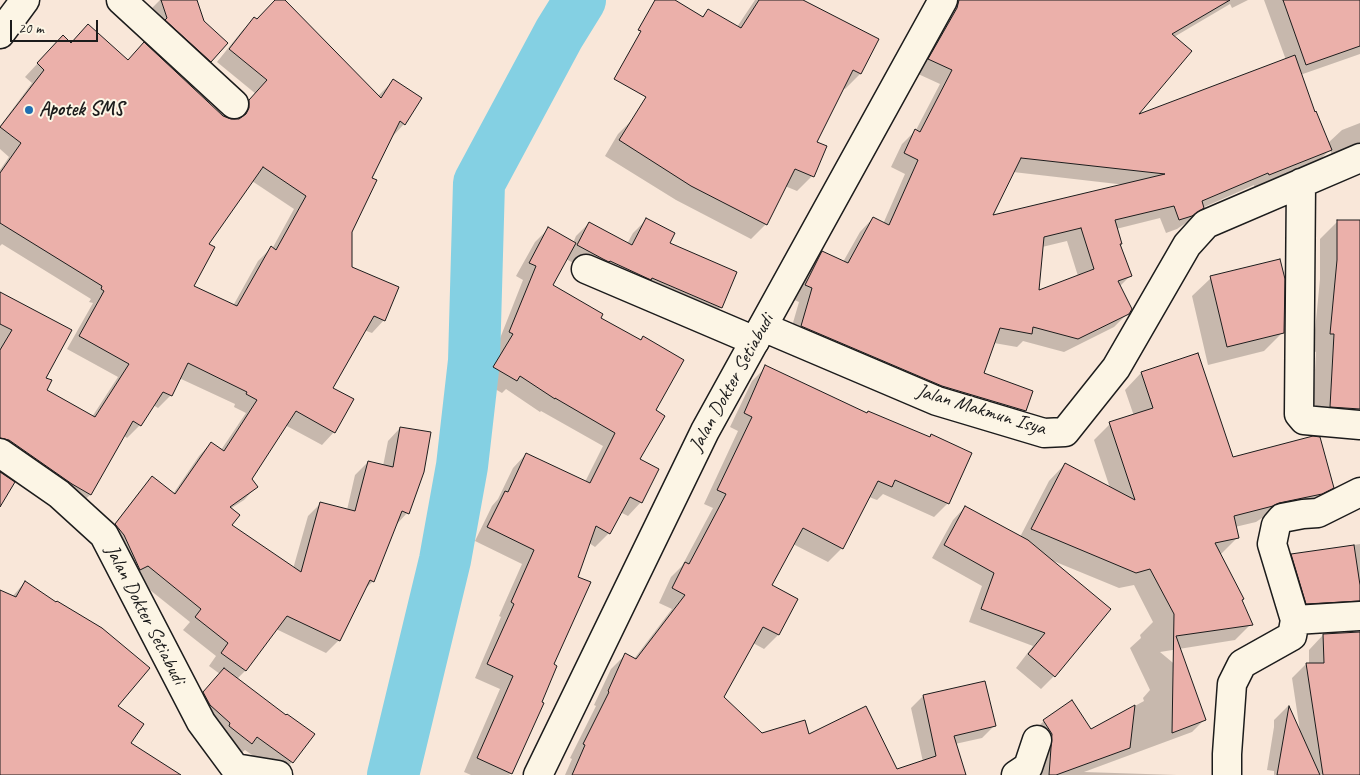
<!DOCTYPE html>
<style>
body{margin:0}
#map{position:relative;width:1360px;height:775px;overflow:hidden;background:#f9e7d9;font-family:Caveat,sans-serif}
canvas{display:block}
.scale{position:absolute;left:10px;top:20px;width:88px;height:22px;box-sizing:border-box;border:2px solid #1c1c1c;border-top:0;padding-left:6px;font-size:15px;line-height:18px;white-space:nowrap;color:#1c1c1c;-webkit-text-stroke:4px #fcf5e5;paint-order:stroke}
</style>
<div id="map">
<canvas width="1360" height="775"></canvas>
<div class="scale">20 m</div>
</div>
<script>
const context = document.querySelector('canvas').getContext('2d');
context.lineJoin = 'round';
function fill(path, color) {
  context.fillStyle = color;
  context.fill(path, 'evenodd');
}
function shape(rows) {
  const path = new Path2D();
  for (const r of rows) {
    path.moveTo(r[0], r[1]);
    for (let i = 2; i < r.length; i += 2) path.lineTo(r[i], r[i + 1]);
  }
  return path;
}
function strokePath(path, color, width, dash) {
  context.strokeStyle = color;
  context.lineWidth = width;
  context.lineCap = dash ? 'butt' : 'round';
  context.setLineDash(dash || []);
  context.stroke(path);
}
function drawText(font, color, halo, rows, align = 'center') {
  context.font = font + ' Caveat,sans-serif';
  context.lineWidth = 4;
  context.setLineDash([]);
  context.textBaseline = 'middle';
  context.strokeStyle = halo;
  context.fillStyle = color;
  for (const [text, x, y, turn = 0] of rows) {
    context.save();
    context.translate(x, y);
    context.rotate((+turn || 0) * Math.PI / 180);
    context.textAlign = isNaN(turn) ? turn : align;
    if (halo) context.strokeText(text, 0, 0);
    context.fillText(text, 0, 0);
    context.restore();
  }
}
fill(shape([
 [160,0,196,0,210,61,197,73,148,12],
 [277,0,283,0,378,96,393,81,404,124,392,137,370,178,351,231,351,268,384,320,372,333,364,330,332,388,334,432,322,445,285,425,250,479,256,487,244,500,230,509,230,526,293,569,308,516,321,503,347,510,355,475,368,462,383,466,388,441,400,428,407,513,396,525,373,581,363,591,339,640,326,653,276,629,245,671,237,679,292,762,280,775,245,750,238,756,191,706,220,674,209,666,216,656,183,630,190,622,135,578,104,538,140,491,152,478,173,494,199,456,211,443,221,450,246,413,234,407,235,404,179,378,171,395,158,408,153,405,140,425,127,438,123,435,90,495,77,507,0,455,0,293,45,378,45,390,92,417,118,377,67,349,93,303,89,302,91,299,2,244,0,246,0,170,9,157,0,149,0,126,32,83,25,77,50,50,70,44,127,61,223,117,230,120,237,120,237,114,256,94,217,62,242,31,254,19,257,20],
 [252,181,294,209,272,249,271,248,258,261,233,306,193,286,207,244],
 [755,0,792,0,877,40,860,74,845,89,843,88,816,142,812,176,797,191,785,186,766,224,751,239,676,200,605,156,618,134,633,119,694,25,709,10,737,27],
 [945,0,1248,0,1232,8,1230,4,1174,37,1135,116,1286,60,1264,0,1360,0,1360,56,1360,54,1300,75,1314,114,1328,143,1342,130,1360,123,1360,156,1334,159,1330,150,1316,163,1255,188,1254,185,1202,208,1189,221,1177,229,1166,233,1160,218,1116,229,1121,243,1119,245,1131,275,1119,287,1128,313,1114,327,1064,352,1023,341,1017,347,994,343,982,373,1025,411,1011,424,788,340,799,302,792,299,809,267,822,253,843,262,860,232,873,218,883,224,905,174,891,167,902,144,916,130,940,84,916,73],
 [1013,172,1126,185,990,217],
 [1067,241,1078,276,1038,292,1042,247],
 [646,220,668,243,735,272,721,307,708,320,589,272,566,259,551,286,599,318,654,411,638,460,641,502,628,516,620,512,609,533,595,547,589,543,511,773,509,775,471,775,464,772,500,689,475,678,501,617,499,616,522,564,475,541,492,506,498,499,513,468,526,454,585,482,603,446,541,411,540,412,506,389,502,393,481,381,500,348,497,346,523,280,516,276,535,242,548,229,573,243,576,236,589,223,627,244,633,233],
 [1338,221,1360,221,1360,431,1312,424,1316,352,1313,351,1320,279,1320,239],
 [1211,278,1283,332,1264,351,1208,365,1192,296],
 [1197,354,1232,458,1332,487,1316,504,1304,509,1262,518,1256,522,1235,527,1238,537,1221,554,1219,554,1251,624,1235,640,1160,652,1190,677,1205,719,1192,732,1084,772,1177,775,1038,775,1031,733,1044,721,1091,730,1144,701,1143,698,1150,690,1130,648,1141,638,1140,635,1153,622,1134,585,1119,588,1051,560,1054,676,1041,689,1016,668,1033,646,969,622,982,586,932,558,953,520,965,507,1020,537,1049,481,1065,464,1110,488,1094,440,1110,424,1134,416,1125,390,1141,373],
 [766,367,948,503,934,517,883,494,877,500,869,497,842,548,828,562,793,544,771,585,797,599,778,635,764,649,753,643,723,697,761,735,808,736,897,774,923,762,911,708,923,696,994,726,982,738,955,744,965,775,565,775,572,759,570,758,596,706,594,705,611,669,625,655,634,659,672,609,659,603,671,577,682,566,713,508,704,504,738,431,730,427,752,381],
 [1360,544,1360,602,1344,618,1289,621,1275,573,1292,555],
 [25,582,117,706,129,743,179,775,0,775,0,592,12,597],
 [1360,633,1360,775,1274,775,1274,771,1267,770,1274,727,1274,720,1288,706,1300,731,1292,678,1306,664,1309,664,1309,650,1323,635]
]), '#0003');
strokePath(shape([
 [393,775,445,560,462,466,474,361,479,183,559,34,580,0]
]), '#84d0e3', 52);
const building = shape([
 [161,0,197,0,204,21,228,43,211,62,165,20,167,18,161,0],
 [275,0,285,0,381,98,393,79,422,98,405,125,400,121,372,178,377,180,352,232,352,267,399,287,385,321,374,316,333,388,354,399,335,433,296,411,252,479,258,487,230,507,240,515,232,525,301,572,320,502,355,511,368,461,393,467,400,427,431,432,424,472,409,514,402,511,374,582,370,580,340,641,287,616,246,671,221,653,228,643,195,617,201,609,148,566,140,570,124,535,115,524,152,476,175,494,211,442,224,451,257,400,246,394,247,392,188,363,172,396,163,392,141,426,133,421,91,495,72,484,9,440,0,438,0,350,12,330,0,324,0,292,72,330,46,378,52,380,47,390,95,417,129,364,79,336,104,291,101,289,102,286,0,223,0,173,21,143,0,127,44,70,37,63,63,35,71,43,88,24,128,60,144,42,223,116,231,119,239,119,246,114,249,108,249,100,267,80,229,49,254,17,257,19,275,0],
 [263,167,306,196,276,250,271,246,237,306,194,286,215,247,209,244,263,167],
 [655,0,675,0,703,17,708,9,741,28,759,0,803,0,879,39,861,74,853,70,817,142,827,146,814,177,795,169,767,225,691,186,619,140,646,97,614,79,641,31,638,30,655,0],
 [959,0,1230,0,1172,34,1192,51,1139,114,1295,55,1315,112,1316,111,1332,150,1269,175,1268,173,1202,201,1204,208,1192,216,1179,220,1174,206,1115,220,1122,244,1120,244,1132,276,1118,281,1132,309,1129,314,1078,339,1033,327,1032,334,1000,328,984,373,1033,391,1026,411,942,386,801,326,812,288,805,285,822,251,848,263,873,217,889,225,918,160,904,153,915,129,920,132,952,70,928,59,957,8,959,0],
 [1021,158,1165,174,993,215,1021,158],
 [1081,228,1094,269,1039,290,1044,237,1081,228],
 [1283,0,1360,0,1360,46,1306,65,1283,0],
 [646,218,675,233,670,243,737,272,722,308,652,278,651,280,610,261,609,262,603,259,577,245,589,222,632,245,646,218],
 [1337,220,1360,220,1360,409,1330,407,1334,334,1330,334,1337,260,1337,220],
 [548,227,576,243,553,285,603,314,601,318,641,340,643,336,684,360,656,410,665,416,640,459,659,469,642,503,630,497,610,534,596,526,578,577,591,582,554,664,557,666,542,702,544,703,512,774,477,758,513,676,487,664,514,604,511,602,534,550,487,527,505,491,508,492,526,453,590,483,615,433,555,398,555,399,520,376,517,381,493,367,513,334,509,332,536,266,529,263,548,227],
 [1280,259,1285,279,1284,333,1227,347,1210,276,1280,259],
 [1198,353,1233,457,1313,436,1320,437,1334,488,1322,494,1279,503,1273,506,1234,516,1239,538,1215,543,1244,599,1242,600,1253,625,1176,636,1206,720,1172,733,1174,614,1150,569,1136,573,1031,529,1065,463,1135,500,1109,422,1153,408,1141,372,1198,353],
 [765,365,867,413,868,411,930,437,931,434,972,453,949,504,895,480,892,487,878,481,843,549,803,528,772,585,798,599,779,635,763,627,724,697,762,733,805,720,809,734,866,706,897,769,936,756,923,695,985,681,996,726,954,736,966,775,572,775,585,745,583,744,609,692,608,691,625,653,636,659,685,595,672,588,685,562,689,564,726,494,717,490,752,417,744,413,765,365],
 [0,472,15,482,0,507,0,472],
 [965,506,1028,540,1111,609,1055,677,1028,654,1045,633,981,609,994,573,944,545,965,506],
 [1354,545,1360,585,1360,601,1306,604,1291,554,1354,545],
 [25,581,56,602,57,601,102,628,150,668,118,706,144,724,131,743,181,775,0,775,0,590,16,597,25,581],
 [1360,632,1360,775,1323,775,1306,663,1324,663,1323,634,1360,632],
 [224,668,286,715,287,714,315,734,293,763,257,737,252,744,229,726,230,723,210,705,203,692,224,668],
 [1072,700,1091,729,1135,705,1130,748,1056,775,1049,775,1052,734,1043,720,1072,700],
 [1289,706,1320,775,1277,775,1289,706]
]);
fill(building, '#ebb0aa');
strokePath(building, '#1c1c1c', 1);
const minor = shape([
 [121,0,234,104],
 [1301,183,1299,414,1304,420,1360,425],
 [586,269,755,341],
 [763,327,937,401,1044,433,1065,432,1116,368,1187,245,1206,224,1360,158],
 [1295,620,1272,544,1276,525,1282,518,1303,514,1318,513,1360,492],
 [1016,775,1028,767,1037,740],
 [1227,775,1227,754,1232,684,1242,664,1292,636,1295,620,1360,616]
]);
const tertiary = shape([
 [0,34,25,0],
 [0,453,59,494,104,535,201,722,235,768,278,775],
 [538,775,705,431,943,0]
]);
strokePath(minor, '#1c1c1c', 31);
strokePath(tertiary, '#1c1c1c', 31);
strokePath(minor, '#fcf5e5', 28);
strokePath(tertiary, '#fcf5e5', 28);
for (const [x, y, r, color] of [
 [29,110,5,"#1f6fb2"]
]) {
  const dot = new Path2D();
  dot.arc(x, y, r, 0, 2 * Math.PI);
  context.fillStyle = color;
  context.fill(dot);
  strokePath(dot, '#fcf5e5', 2);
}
drawText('bold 20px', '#1c1c1c', '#fcf5e5', [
 ["Apotek SMS",39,110]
], 'left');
drawText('20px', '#1c1c1c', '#fcf5e5', [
 ["Jalan Dokter Setiabudi",732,383,-61],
 ["Jalan Makmun Isya",981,410,17],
 ["Jalan Dokter Setiabudi",145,615,63]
]);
</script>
